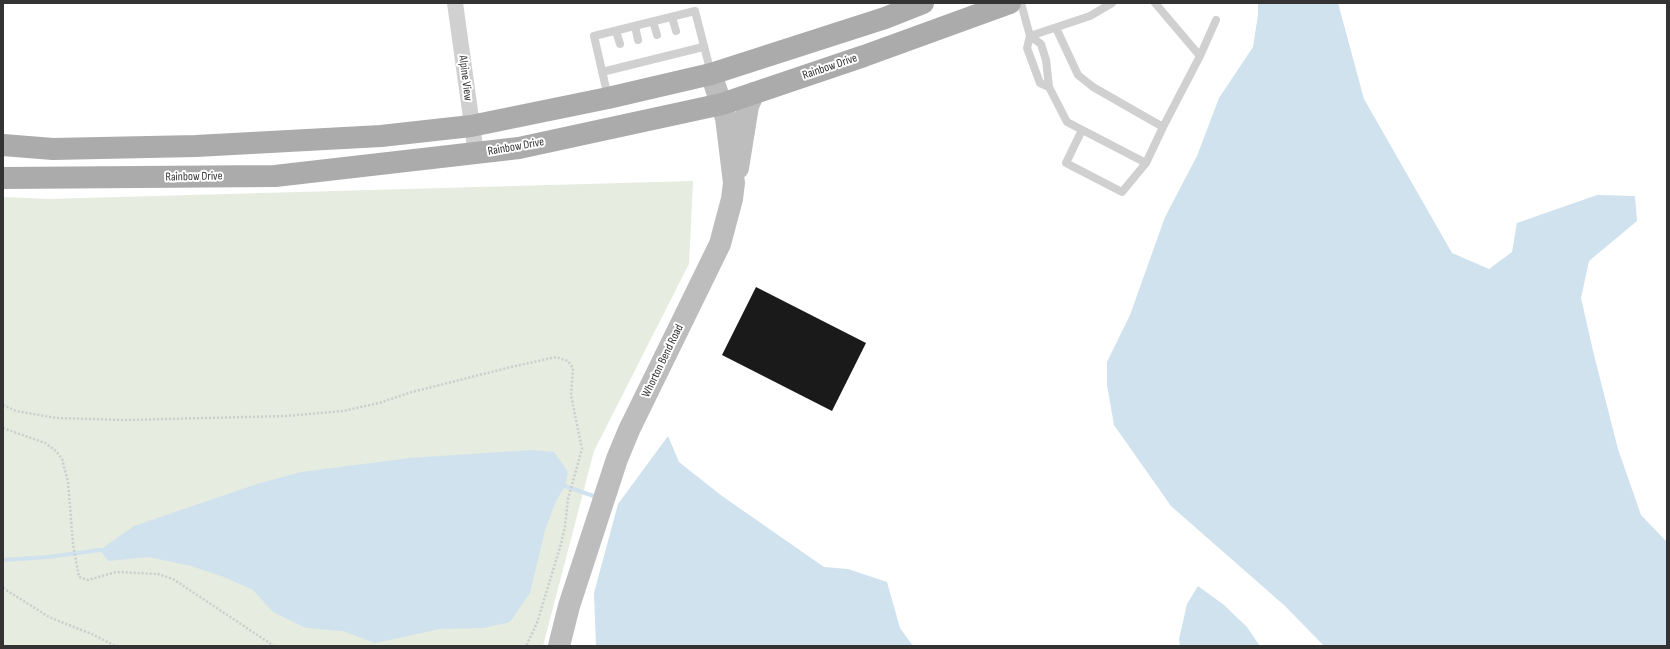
<!DOCTYPE html>
<style>
body{margin:0}
#map{position:relative;width:1670px;height:649px;overflow:hidden;background:#fff;font-family:"Sofia Sans Condensed",sans-serif}
canvas{display:block}
.frame{position:absolute;inset:0;border:4px solid #333;pointer-events:none}
</style>
<div id="map">
<canvas width="1670" height="649"></canvas>
<div class="frame"></div>
</div>
<script>
const context = document.querySelector('canvas').getContext('2d');
context.lineJoin = 'round';
function fill(path, color) {
  context.fillStyle = color;
  context.fill(path, 'evenodd');
}
function shape(rows) {
  const path = new Path2D();
  for (const r of rows) {
    path.moveTo(r[0], r[1]);
    for (let i = 2; i < r.length; i += 2) path.lineTo(r[i], r[i + 1]);
  }
  return path;
}
function strokePath(path, color, width, dash) {
  context.strokeStyle = color;
  context.lineWidth = width;
  context.lineCap = dash ? 'butt' : 'round';
  context.setLineDash(dash || []);
  context.stroke(path);
}
function drawText(font, color, halo, rows, align = 'center') {
  context.font = font + ' "Sofia Sans Condensed",sans-serif';
  context.lineWidth = 4;
  context.setLineDash([]);
  context.textBaseline = 'middle';
  context.strokeStyle = halo;
  context.fillStyle = color;
  for (const [text, x, y, turn = 0] of rows) {
    context.save();
    context.translate(x, y);
    context.rotate((+turn || 0) * Math.PI / 180);
    context.textAlign = isNaN(turn) ? turn : align;
    if (halo) context.strokeText(text, 0, 0);
    context.fillText(text, 0, 0);
    context.restore();
  }
}
fill(shape([
 [693,181,689,264,594,451,543,646,3,646,3,197,48,199]
]), '#e6ecdf');
fill(shape([
 [1258,3,1338,3,1364,99,1452,253,1489,269,1512,252,1517,223,1597,195,1635,196,1637,221,1589,261,1581,298,1594,355,1618,449,1641,515,1667,542,1667,646,1324,646,1285,606,1171,506,1114,425,1107,385,1107,362,1130,315,1165,217,1197,156,1219,98,1253,47,1258,15],
 [668,436,679,462,722,496,824,567,848,569,887,582,900,628,913,646,596,646,594,593,618,504],
 [532,450,554,452,568,472,565,486,556,501,545,530,530,593,510,622,483,628,440,629,375,643,343,631,306,628,273,612,253,590,224,577,191,566,149,557,108,561,100,550,134,526,257,484,301,472,410,458],
 [1198,586,1224,605,1247,627,1260,646,1180,646,1179,639,1187,604]
]), '#cfe2ee');
strokePath(shape([
 [565,486,599,498],
 [3,560,48,557,100,550]
]), '#cfe2ee', 4);
fill(shape([
 [756,287,866,343,832,411,722,355]
]), '#1a1a1a');
strokePath(shape([
 [3,405,16,411,56,418,126,420,286,416,343,411,379,403,412,392,511,367,556,357,568,361,573,368,571,395,582,449,568,499,565,526,561,544,537,623,526,646],
 [3,428,45,443,56,451,62,459,68,482,73,544,79,577,88,580,116,572,158,574,173,579,274,646],
 [3,588,49,617,94,635,115,646]
]), '#cdcdcd', 2.5, [2, 2]);
strokePath(shape([
 [1021,3,1030,36,1027,48,1040,83,1049,87],
 [672,17,676,31],
 [653,21,657,35],
 [635,26,638,40],
 [1056,28,1078,75,1093,87,1163,127],
 [616,31,620,44],
 [1030,36,1041,44,1046,60,1049,87,1067,122,1146,163],
 [1030,36,1090,16,1112,3],
 [1200,56,1216,20],
 [602,72,703,47],
 [608,97,594,36,695,11,711,73],
 [1082,130,1066,163,1122,192,1146,163,1163,127,1200,56,1155,3]
]), '#d0d0d0', 8);
strokePath(shape([
 [455,3,476,154]
]), '#d0d0d0', 16);
strokePath(shape([
 [738,168,748,106,754,93],
 [559,646,569,606,617,459,629,430,720,244,732,199,734,183,726,118,711,74]
]), '#bdbdbd', 22);
strokePath(shape([
 [3,145,53,149,196,146,381,136,471,126,608,98,711,74,885,18,923,3],
 [3,178,275,176,519,148,722,104,864,56,1010,3]
]), '#ababab', 22);
drawText('12px', '#333', '#fff', [
 ["Rainbow Drive",830,67,-19],
 ["Alpine View",465,78,83],
 ["Rainbow Drive",516,147,-10],
 ["Rainbow Drive",194,177,-1],
 ["Whorton Bend Road",663,361,-64]
]);
</script>
